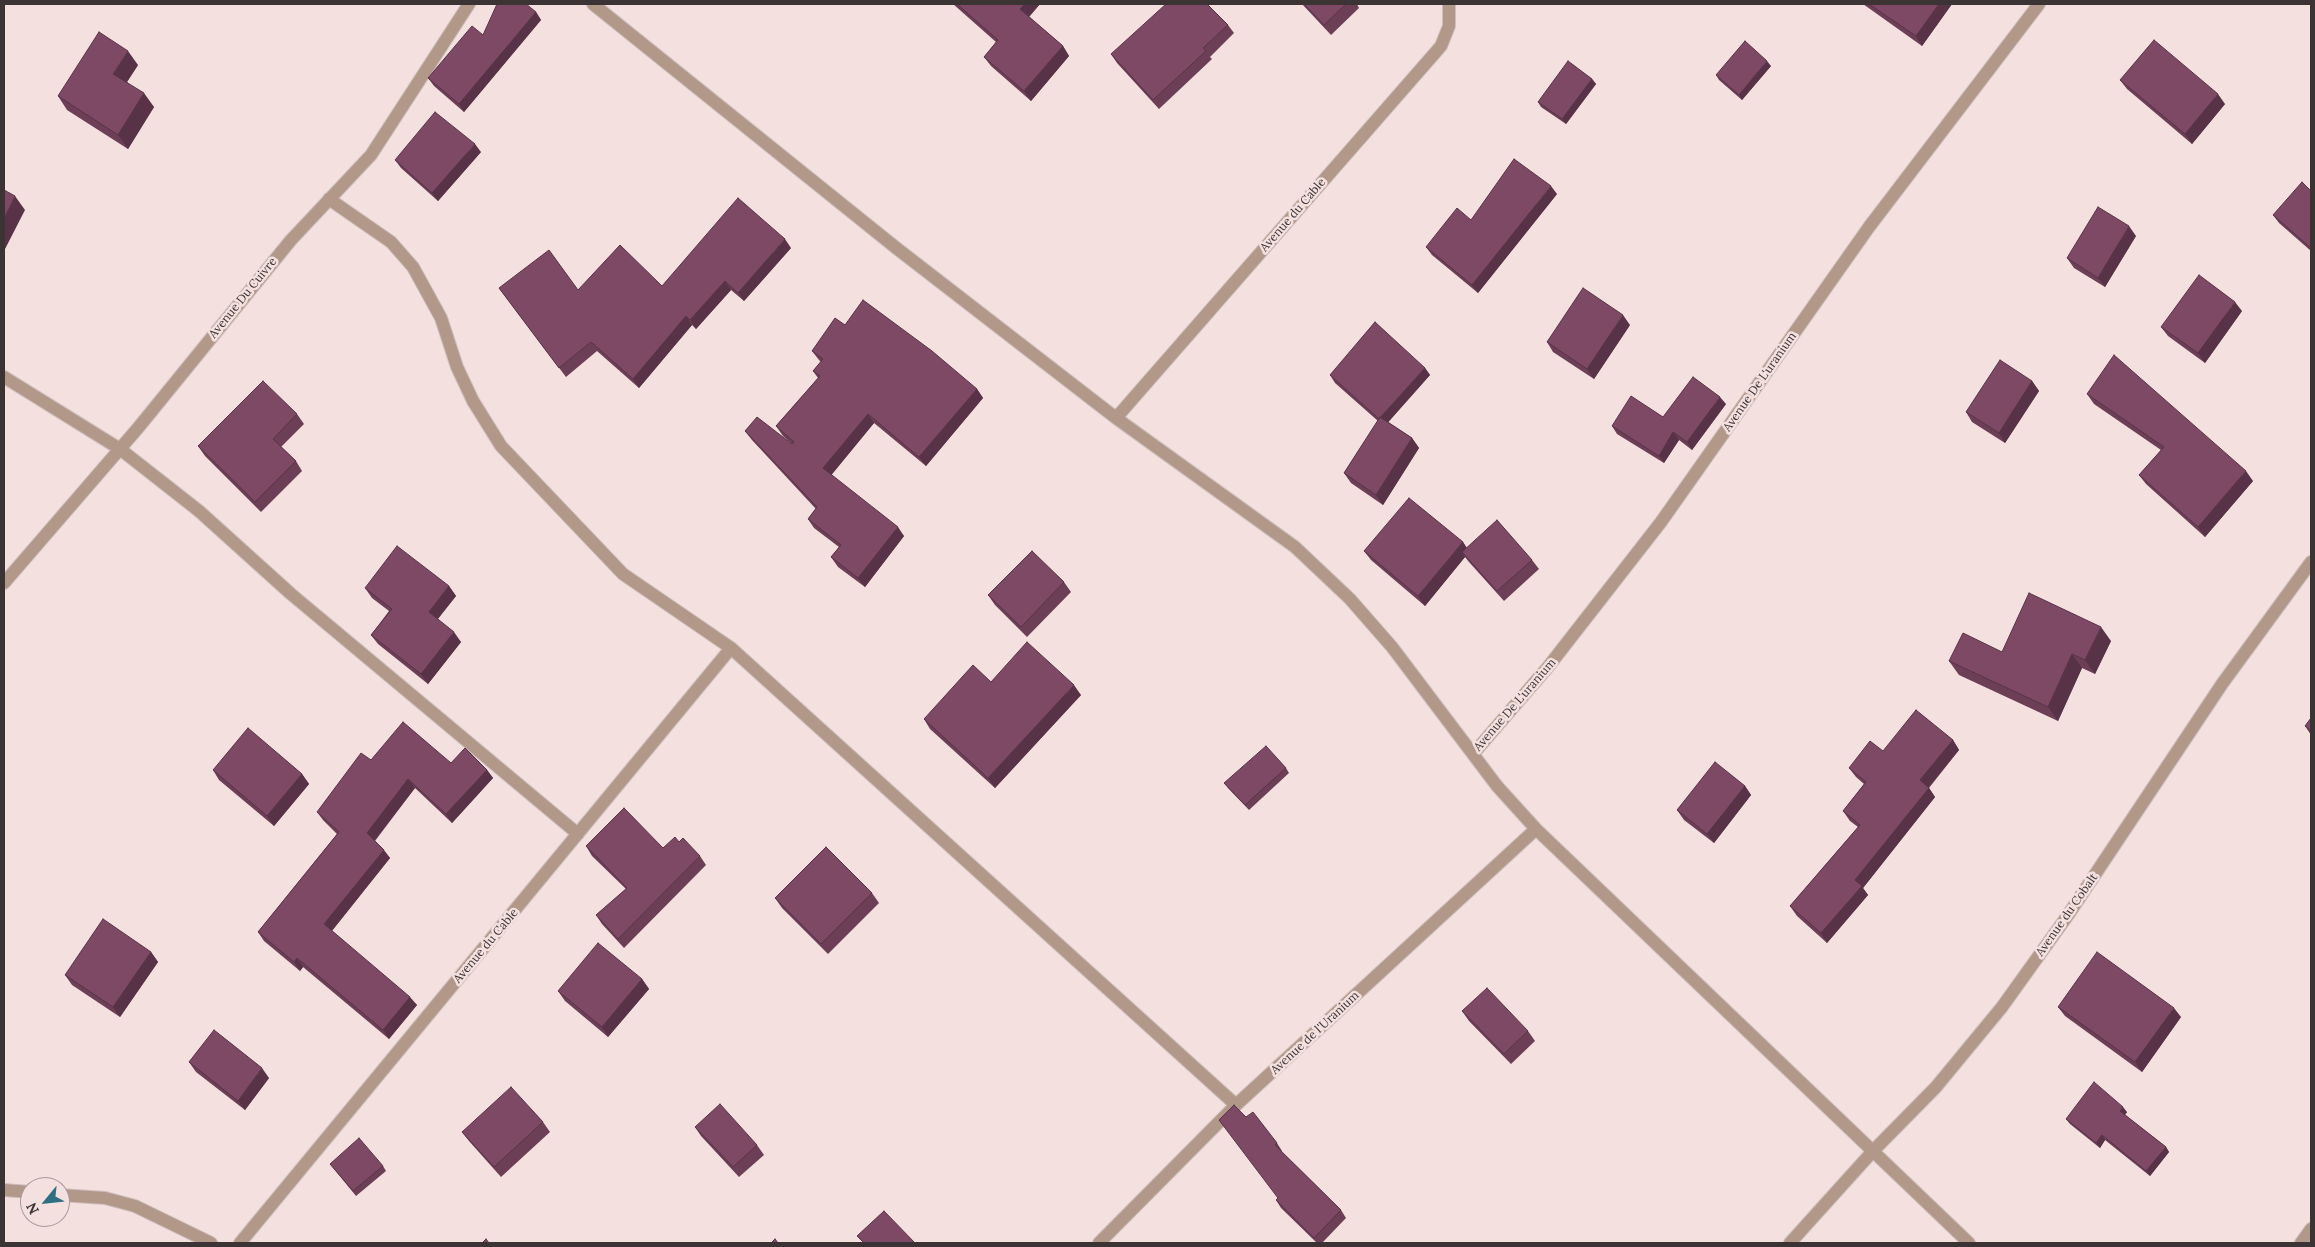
<!DOCTYPE html>
<style>
body{margin:0}
#map{position:relative;width:2315px;height:1247px;overflow:hidden;background:#f3e0df;font-family:Lora,serif}
canvas{display:block}
.frame{position:absolute;inset:0;border:5px solid #3c3434;pointer-events:none}
.north{position:absolute;left:20px;top:1177px;width:50px;height:50px;box-sizing:border-box;background:#f3e0df;border:1px solid #aa9b9b;border-radius:50%;rotate:242deg;font-size:14px;font-weight:700;line-height:20px;text-align:center;color:#3c3434}
.north::after{content:'';display:block;margin:auto;width:18px;height:22px;background:#2e6f82;clip-path:polygon(50% 0,100% 100%,50% 72%,0 100%)}
</style>
<div id="map">
<canvas width="2315" height="1247"></canvas>
<div class="frame"></div>
<div class="north">N</div>
</div>
<script>
const context = document.querySelector('canvas').getContext('2d');
context.lineJoin = 'round';
function shape(rows) {
  const path = new Path2D();
  for (const r of rows) {
    path.moveTo(r[0], r[1]);
    for (let i = 2; i < r.length; i += 2) path.lineTo(r[i], r[i + 1]);
  }
  return path;
}
function strokePath(path, color, width, dash) {
  context.strokeStyle = color;
  context.lineWidth = width;
  context.lineCap = dash ? 'butt' : 'round';
  context.setLineDash(dash || []);
  context.stroke(path);
}
function fill(path, color) {
  context.fillStyle = color;
  context.fill(path, 'evenodd');
}
function drawText(font, color, halo, rows, align = 'center') {
  context.font = font + ' Lora,serif';
  context.lineWidth = 5;
  context.setLineDash([]);
  context.textBaseline = 'middle';
  context.strokeStyle = halo;
  context.fillStyle = color;
  for (const [text, x, y, turn = 0] of rows) {
    context.save();
    context.translate(x, y);
    context.rotate((+turn || 0) * Math.PI / 180);
    context.textAlign = isNaN(turn) ? turn : align;
    if (halo) context.strokeText(text, 0, 0);
    context.fillText(text, 0, 0);
    context.restore();
  }
}
const street = shape([
 [593,4,895,247,1116,418,1295,547,1350,599,1392,647,1497,786,1536,829,1969,1243],
 [329,199,391,242,413,267,441,318,457,367,473,401,501,446,623,574,731,648,1236,1105],
 [4,377,120,449,199,511,291,594,578,834],
 [1116,418,1441,46,1449,26,1449,4],
 [4,583,138,428,291,240,371,155,469,4],
 [1473,754,1548,667,1661,522,1869,227,2039,4],
 [4,1190,30,1192],
 [60,1195,105,1198,135,1206,211,1243],
 [240,1243,731,648],
 [1099,1243,1236,1105,1536,829],
 [1790,1243,1873,1151,1936,1087,2002,1007,2068,915,2222,684,2311,562],
 [2301,1243,2311,1229]
]);
strokePath(street, '#cebebd', 14);
strokePath(street, '#b19889', 12);
fill(shape([
 [953,4,1040,4,1029,17,1063,46,1069,56,1031,101,991,66,984,57,996,42],
 [1302,4,1357,4,1359,8,1331,35],
 [1863,4,1952,4,1922,46],
 [536,12,541,20,464,112,434,86,428,78,483,35],
 [1228,25,1234,33,1210,57,1212,59,1159,109,1117,63,1111,54],
 [138,65,127,82,154,107,128,149,67,110,58,96],
 [1771,66,1742,100,1719,80,1716,75],
 [1592,79,1596,84,1566,124,1541,107,1538,102],
 [2120,80,2225,104,2192,144,2127,89],
 [481,152,438,201,401,168,395,160],
 [2311,191,2311,251,2279,223,2273,215],
 [1557,194,1478,293,1432,255,1426,247],
 [2136,236,2105,287,2074,268,2067,258],
 [791,248,744,301,731,290,696,329,692,325,639,388,597,351,566,377,499,288,578,290,662,286],
 [2242,311,2205,363,2168,336,2161,327],
 [845,325,977,389,983,398,926,466,874,423,831,475,904,536,865,587,838,567,831,557,839,547,814,528,808,519,816,509,752,440,745,431,792,444,783,436,776,426,818,378,813,371,821,362,819,360,812,351],
 [1630,325,1594,379,1553,352,1547,342],
 [1425,368,1430,375,1388,422,1412,438,1419,448,1383,505,1351,483,1344,473,1378,421,1335,383,1330,375],
 [2032,381,2039,391,2005,443,1972,422,1966,412],
 [2087,394,2253,481,2205,537,2146,484,2139,475,2161,450,2094,404],
 [1726,404,1692,450,1679,440,1664,463,1617,434,1612,426,1663,417],
 [297,414,304,424,281,447,296,461,302,471,261,512,205,456,198,446],
 [1463,542,1467,548,1532,560,1539,569,1504,601,1469,562,1465,557,1425,606,1371,560,1364,551],
 [1064,582,1071,592,1027,637,995,605,988,595],
 [449,586,456,596,438,619,461,642,428,684,378,644,371,635,389,611,372,598,365,588],
 [2111,641,2095,674,2082,668,2058,721,1959,675,1949,661,2002,652],
 [991,682,1081,695,995,788,930,729,924,719],
 [2311,718,2311,735,2305,726],
 [1953,740,1959,750,1929,788,1935,797,1863,888,1868,895,1827,943,1797,916,1790,906,1858,827,1850,821,1843,811,1864,784,1856,777,1849,768],
 [371,760,451,763,487,770,493,778,452,823,415,788,375,841,390,858,332,931,417,1005,389,1039,303,967,300,971,264,941,258,932,337,834,323,820,317,812],
 [1286,768,1289,773,1249,810,1228,788,1224,783],
 [213,770,302,774,309,784,274,826,219,780],
 [1745,786,1751,795,1714,843,1684,820,1677,810],
 [679,842,700,856,706,865,624,948,602,924,596,915,626,889,592,856,586,846,663,848],
 [872,893,879,903,828,954,782,908,775,898],
 [151,952,158,962,120,1017,72,985,65,975],
 [642,979,649,989,608,1037,565,1001,558,991],
 [2058,1007,2181,1017,2142,1072,2065,1016],
 [1462,1011,1528,1031,1535,1041,1511,1064,1469,1021],
 [189,1062,269,1078,245,1110,196,1072],
 [2127,1112,2125,1115,2166,1147,2169,1152,2150,1176,2105,1140,2100,1148,2070,1124,2066,1119],
 [1246,1117,1277,1143,1282,1151,1282,1152,1341,1210,1346,1218,1322,1243,1317,1243,1281,1208,1276,1200,1278,1198],
 [543,1122,550,1132,501,1177,469,1141,462,1132],
 [695,1127,757,1145,764,1155,739,1177,701,1136],
 [330,1164,383,1166,386,1171,356,1196]
]), '#6c3f57');
fill(shape([
 [1025,4,1040,4,1027,19,1020,9],
 [1939,4,1952,4,1922,46,1916,36],
 [536,12,541,20,464,112,459,104],
 [1063,46,1069,56,1031,101,1024,91],
 [128,51,138,65,123,88,113,74],
 [1767,61,1771,66,1742,100,1739,95],
 [1592,79,1596,84,1566,124,1562,119],
 [144,93,154,107,128,149,118,135],
 [2218,94,2225,104,2192,144,2185,134],
 [475,144,481,152,438,201,432,193],
 [1551,186,1557,194,1478,293,1472,285],
 [15,196,25,210,4,251,4,218],
 [2129,226,2136,236,2105,287,2098,278],
 [785,239,791,248,744,301,738,293],
 [725,281,731,290,696,329,690,320],
 [2235,302,2242,311,2205,363,2198,353],
 [1623,315,1630,325,1594,379,1587,369],
 [686,316,692,325,639,388,633,379],
 [1425,368,1430,375,1384,427,1379,419],
 [2032,381,2039,391,2005,443,1999,433],
 [977,389,983,398,926,466,919,457],
 [1720,397,1726,404,1692,450,1687,442],
 [868,414,874,423,829,478,823,468],
 [1673,432,1679,440,1664,463,1659,456],
 [1412,438,1419,448,1383,505,1376,495],
 [2246,471,2253,481,2205,537,2198,527],
 [898,527,904,536,865,587,858,578],
 [1463,542,1469,552,1462,552,1465,557,1425,606,1418,596],
 [449,586,456,596,435,622,429,612],
 [2101,627,2111,641,2095,674,2085,660],
 [454,632,461,642,428,684,421,674],
 [2072,654,2082,668,2058,721,2048,707],
 [1074,685,1081,695,995,788,988,778],
 [1953,740,1959,750,1926,790,1920,780],
 [487,770,493,778,452,823,446,814],
 [302,774,309,784,274,826,267,816],
 [408,779,415,788,373,842,367,833],
 [1745,786,1751,795,1714,843,1707,834],
 [1929,788,1935,797,1863,888,1868,895,1827,943,1821,933,1855,880],
 [384,850,390,858,330,933,324,924],
 [151,952,158,962,120,1017,113,1007],
 [297,958,303,967,300,971,294,962],
 [642,979,649,989,608,1037,602,1027],
 [410,997,417,1005,389,1039,383,1030],
 [2174,1008,2181,1017,2142,1072,2135,1062],
 [262,1068,269,1078,245,1110,238,1101],
 [2123,1107,2127,1112,2124,1116,2120,1111],
 [2102,1135,2105,1140,2100,1148,2096,1143],
 [2166,1147,2169,1152,2150,1176,2146,1171]
]), '#583347');
const building = shape([
 [497,4,526,4,536,12,459,104,428,78,472,26,483,35,497,4],
 [957,4,1025,4,1020,9,1063,46,1024,91,984,57,998,40,957,4],
 [1166,4,1207,4,1228,25,1203,48,1206,51,1153,100,1111,54,1166,4],
 [1304,4,1346,4,1324,25,1304,4],
 [1869,4,1939,4,1916,36,1869,4],
 [99,32,128,51,113,74,144,93,118,135,58,96,99,32],
 [2154,40,2218,94,2185,134,2120,80,2154,40],
 [1745,41,1767,61,1739,95,1716,75,1745,41],
 [1568,61,1592,79,1562,119,1538,102,1568,61],
 [435,112,475,144,432,193,395,160,435,112],
 [1514,159,1551,186,1472,285,1426,247,1457,208,1471,220,1514,159],
 [2302,182,2311,191,2311,248,2273,215,2302,182],
 [4,190,15,196,4,218,4,190],
 [738,198,785,239,738,293,725,281,690,320,686,316,633,379,591,342,559,368,499,288,549,250,578,290,620,245,662,286,738,198],
 [2098,207,2129,226,2098,278,2067,258,2098,207],
 [2199,275,2235,302,2198,353,2161,327,2199,275],
 [1583,288,1623,315,1587,369,1547,342,1583,288],
 [863,300,932,351,977,389,919,457,868,414,823,468,898,527,858,578,831,557,841,545,808,519,817,507,745,431,757,417,792,444,794,442,776,426,820,376,813,371,823,359,812,351,835,318,845,325,863,300],
 [1375,322,1425,368,1379,419,1330,375,1375,322],
 [2114,355,2246,471,2198,527,2139,475,2164,447,2087,394,2114,355],
 [2000,360,2032,381,1999,433,1966,412,2000,360],
 [1693,377,1720,397,1687,442,1673,432,1659,456,1612,426,1631,396,1663,417,1693,377],
 [263,381,297,414,273,439,296,461,255,502,198,446,263,381],
 [1380,417,1412,438,1376,495,1344,473,1380,417],
 [1409,498,1463,542,1418,596,1364,551,1409,498],
 [1497,520,1532,560,1497,591,1462,552,1497,520],
 [397,546,449,586,429,612,454,632,421,674,371,635,392,609,365,588,397,546],
 [1032,551,1064,582,1021,627,988,595,1032,551],
 [2029,593,2101,627,2085,660,2072,654,2048,707,1949,661,1963,633,2002,652,2029,593],
 [1027,642,1074,685,988,778,924,719,973,665,991,682,1027,642],
 [1916,710,1953,740,1920,780,1929,788,1855,880,1862,886,1821,933,1790,906,1860,825,1843,811,1866,782,1849,768,1870,741,1883,751,1916,710],
 [2311,718,2311,731,2305,726,2311,718],
 [403,722,451,763,465,748,487,770,446,814,408,779,367,833,384,850,324,924,410,997,383,1030,297,958,294,962,258,932,339,832,317,812,361,753,371,760,403,722],
 [248,728,302,774,267,816,213,770,248,728],
 [1266,746,1286,768,1245,805,1224,783,1266,746],
 [1715,762,1745,786,1707,834,1677,810,1715,762],
 [624,808,663,848,675,837,679,842,683,838,700,856,618,939,596,915,627,888,586,846,624,808],
 [826,847,872,893,821,944,775,898,826,847],
 [103,919,151,952,113,1007,65,975,103,919],
 [598,943,642,979,602,1027,558,991,598,943],
 [2097,952,2174,1008,2135,1062,2058,1007,2097,952],
 [1487,988,1528,1031,1504,1054,1462,1011,1487,988],
 [214,1030,262,1068,238,1101,189,1062,214,1030],
 [2094,1082,2123,1107,2120,1111,2166,1147,2146,1171,2102,1135,2096,1143,2066,1119,2094,1082],
 [511,1087,543,1122,494,1167,462,1132,511,1087],
 [720,1104,757,1145,733,1167,695,1127,720,1104],
 [1234,1105,1246,1117,1253,1112,1277,1143,1275,1145,1341,1210,1314,1238,1276,1200,1278,1198,1219,1120,1234,1105],
 [359,1138,383,1166,353,1191,330,1164,359,1138],
 [884,1211,915,1243,864,1243,857,1236,884,1211],
 [486,1239,489,1243,482,1243,486,1239],
 [775,1239,778,1243,771,1243,775,1239]
]);
fill(building, '#7e4965');
strokePath(building, '#583347', 1);
drawText('12px', '#3c3434', '#f3e0df', [
 ["Avenue du Cable",1293,215,-49],
 ["Avenue Du Cuivre",243,298,-51],
 ["Avenue De L'uranium",1760,382,-55],
 ["Avenue De L'uranium",1515,705,-49],
 ["Avenue du Cobalt",2067,915,-55],
 ["Avenue du Cable",486,946,-50],
 ["Avenue de l'Uranium",1315,1033,-43]
]);
</script>
